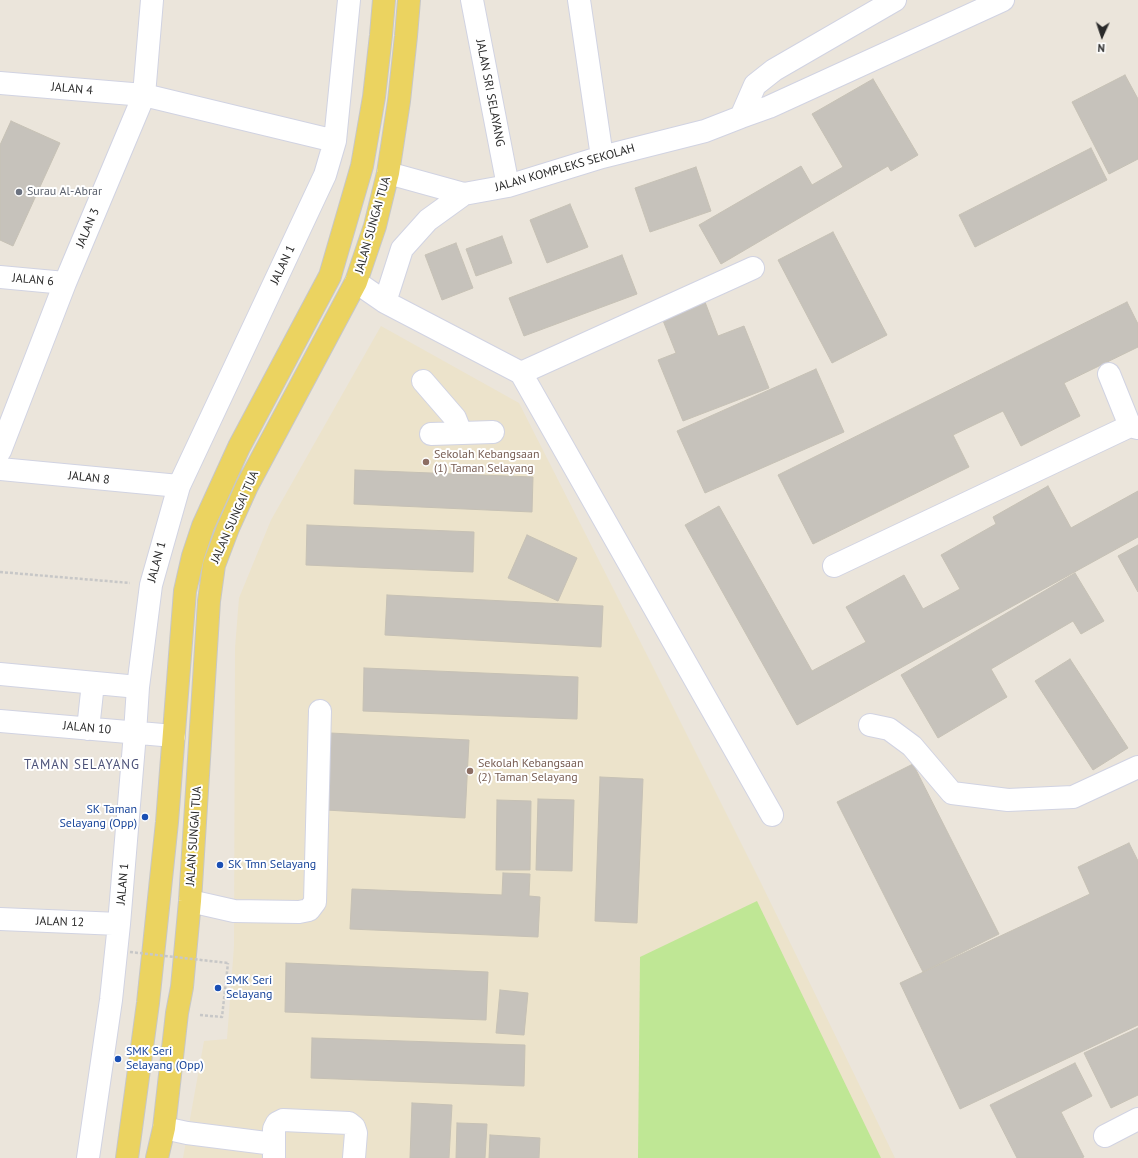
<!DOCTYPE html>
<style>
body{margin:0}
#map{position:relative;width:1138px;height:1158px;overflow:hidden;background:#ebe5db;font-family:"PT Sans",sans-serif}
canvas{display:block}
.north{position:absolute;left:1082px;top:16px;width:40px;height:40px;-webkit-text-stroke:3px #fff;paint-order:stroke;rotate:183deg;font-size:11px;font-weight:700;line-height:16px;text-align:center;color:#292929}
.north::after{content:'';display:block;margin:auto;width:14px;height:18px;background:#292929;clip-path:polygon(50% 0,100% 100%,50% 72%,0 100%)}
</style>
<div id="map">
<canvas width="1138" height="1158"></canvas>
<div class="north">N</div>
</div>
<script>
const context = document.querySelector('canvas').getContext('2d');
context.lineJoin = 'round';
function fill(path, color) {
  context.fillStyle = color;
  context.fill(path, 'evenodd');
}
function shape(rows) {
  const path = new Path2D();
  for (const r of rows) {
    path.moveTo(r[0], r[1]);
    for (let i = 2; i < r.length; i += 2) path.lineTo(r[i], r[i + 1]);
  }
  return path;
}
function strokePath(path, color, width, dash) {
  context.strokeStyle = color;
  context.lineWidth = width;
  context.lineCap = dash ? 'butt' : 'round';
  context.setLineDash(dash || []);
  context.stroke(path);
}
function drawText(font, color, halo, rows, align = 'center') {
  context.font = font + ' "PT Sans",sans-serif';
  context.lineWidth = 4;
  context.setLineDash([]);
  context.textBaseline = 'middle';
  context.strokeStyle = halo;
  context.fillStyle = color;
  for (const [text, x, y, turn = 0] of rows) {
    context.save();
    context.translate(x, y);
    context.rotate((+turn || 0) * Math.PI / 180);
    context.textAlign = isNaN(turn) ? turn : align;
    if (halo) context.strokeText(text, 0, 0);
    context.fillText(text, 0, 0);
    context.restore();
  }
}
fill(shape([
 [381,326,519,403,649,659,761,883,895,1158,183,1158,204,1041,227,1039,234,946,235,648,239,598,271,520]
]), '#ece3cb');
fill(shape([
 [757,901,881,1158,638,1158,640,957]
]), '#bfe795');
const building = shape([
 [1125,75,1138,99,1138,159,1109,174,1072,102,1125,75],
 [873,79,918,155,891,171,888,166,721,264,699,225,801,166,812,185,843,167,812,114,873,79],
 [11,121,60,143,13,246,0,240,0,145,11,121],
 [1091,148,1107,180,975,247,959,215,1091,148],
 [696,167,711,211,650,232,635,188,696,167],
 [570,204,588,247,547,263,530,220,570,204],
 [833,232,887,335,832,363,778,260,833,232],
 [502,236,512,263,476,276,466,249,502,236],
 [456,243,473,288,442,300,425,255,456,243],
 [622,255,637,294,524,336,509,298,622,255],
 [705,302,718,336,744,326,769,388,683,421,658,360,676,353,662,318,705,302],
 [1127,302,1138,324,1138,347,1064,383,1080,416,1021,446,1003,411,953,435,969,467,813,544,778,475,1127,302],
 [816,369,844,432,705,493,677,431,816,369],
 [355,470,533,477,532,512,354,504,355,470],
 [1048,486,1071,528,1138,491,1138,537,797,725,685,525,719,506,812,671,866,642,846,607,904,575,923,609,960,589,941,555,996,524,993,517,1048,486],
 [307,525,474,532,473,572,306,565,307,525],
 [527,535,577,558,558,601,508,578,527,535],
 [1138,545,1138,592,1118,556,1138,545],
 [1075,573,1104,621,1081,634,1073,621,991,669,1007,697,938,738,901,675,1075,573],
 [387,595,603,606,601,647,385,635,387,595],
 [1070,659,1128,748,1093,770,1035,681,1070,659],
 [364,668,578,677,577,719,363,711,364,668],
 [330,733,469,740,465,818,326,810,330,733],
 [913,764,999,934,923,972,837,802,913,764],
 [600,777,643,779,637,923,595,921,600,777],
 [538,799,574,800,572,871,536,870,538,799],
 [497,800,531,801,530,870,496,870,497,800],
 [1129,843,1138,861,1138,1025,960,1109,900,983,1090,894,1078,867,1129,843],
 [503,873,530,874,529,896,540,897,538,937,350,929,352,889,502,895,503,873],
 [286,963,488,972,486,1020,285,1012,286,963],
 [500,990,528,993,524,1035,496,1033,500,990],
 [1138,1028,1138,1095,1111,1108,1084,1053,1138,1028],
 [312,1038,525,1045,524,1086,311,1078,312,1038],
 [1075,1063,1092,1096,1061,1112,1084,1157,1081,1158,1017,1158,990,1105,1075,1063],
 [412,1103,452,1105,449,1158,410,1158,412,1103],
 [457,1123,487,1124,485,1158,456,1158,457,1123],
 [490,1135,540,1138,539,1158,489,1158,490,1135]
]);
fill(building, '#c6c2bb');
strokePath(building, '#c6c1b5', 1);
const minor = shape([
 [472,0,508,186],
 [579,0,602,157],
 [895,0,774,70,755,85,741,117,769,107,1003,0],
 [0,83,144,95,335,141],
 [388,173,464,194,508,186,602,157,705,131,741,117],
 [0,277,65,283],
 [356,282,385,302,521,373],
 [385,302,402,249,428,220,464,194],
 [521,373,772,815],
 [521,373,753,268],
 [1109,374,1130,426,1138,428],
 [423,381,455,418,461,433],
 [431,434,493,432],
 [0,451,65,283,144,95,152,0],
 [0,469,179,486],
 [834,566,1130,426],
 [0,674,138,687],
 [0,721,174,736],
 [870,725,889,729,912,746,952,793,1008,800,1073,797,1138,767],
 [88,729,93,683],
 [190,901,234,911,299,912,309,910,315,902,320,711],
 [0,919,119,924],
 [164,1128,187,1133,274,1144],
 [1105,1136,1138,1119],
 [88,1158,111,1000,119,924,135,733,138,687,151,585,179,486,325,175,335,141,349,0],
 [274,1158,274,1129,277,1123,283,1120,349,1123,354,1127,356,1133,354,1158]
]);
const major = shape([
 [127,1158,148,1003,167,822,185,591,193,556,203,526,239,447,330,276,362,166,374,97,381,35,384,0],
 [157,1158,164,1128,177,1013,182,987,190,901,209,601,214,565,228,528,247,486,356,282,375,226,388,173,399,101,406,36,409,0]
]);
strokePath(minor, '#d1d3e2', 24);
strokePath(major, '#c7c7c7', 24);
strokePath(shape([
 [0,572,130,583],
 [200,1015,222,1017,228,963]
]), '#c7c7c7', 2.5, [3, 2]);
strokePath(minor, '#fff', 22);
strokePath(major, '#ebd360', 22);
strokePath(shape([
 [130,952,228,963]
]), '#c7c7c7', 2.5, [3, 2]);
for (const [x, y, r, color] of [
 [19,192,4,"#6b7280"],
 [426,462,4,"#8d6e63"],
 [470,771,4,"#8d6e63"],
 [145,817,4,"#1a4fb4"],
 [220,865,4,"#1a4fb4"],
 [218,988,4,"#1a4fb4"],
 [118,1059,4,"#1a4fb4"]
]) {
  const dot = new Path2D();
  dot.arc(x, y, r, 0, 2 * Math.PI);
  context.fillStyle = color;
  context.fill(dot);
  strokePath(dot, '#fff', 1.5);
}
drawText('12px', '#292929', '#fff', [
 ["JALAN 4",72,89,5],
 ["JALAN SRI SELAYANG",490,93,79],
 ["JALAN KOMPLEKS SEKOLAH",565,168,-16],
 ["JALAN SUNGAI TUA",373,225,-74],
 ["JALAN 3",88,228,-67],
 ["JALAN 1",283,265,-65],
 ["JALAN 6",33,280,5],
 ["JALAN 8",89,478,6],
 ["JALAN SUNGAI TUA",235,517,-66],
 ["JALAN 1",157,562,-75],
 ["JALAN 10",87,728,5],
 ["JALAN SUNGAI TUA",194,836,-86],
 ["JALAN 1",123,884,-85],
 ["JALAN 12",60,922,2]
]);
drawText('12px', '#5b616d', '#fff', [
 ["Surau Al-Abrar",27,192]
], 'left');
drawText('12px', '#785e54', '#fff', [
 ["Sekolah Kebangsaan",434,455],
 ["(1) Taman Selayang",434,469],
 ["Sekolah Kebangsaan",478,764],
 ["(2) Taman Selayang",478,778]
], 'left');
drawText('12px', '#164399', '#fff', [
 ["SK Taman",137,810,"right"],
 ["Selayang (Opp)",137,824,"right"],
 ["SK Tmn Selayang",228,865],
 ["SMK Seri",226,981],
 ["Selayang",226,995],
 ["SMK Seri",126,1052],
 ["Selayang (Opp)",126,1066]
], 'left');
context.letterSpacing = '1px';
drawText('13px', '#4b5178', '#fff', [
 ["TAMAN SELAYANG",82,765]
]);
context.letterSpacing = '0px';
</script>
